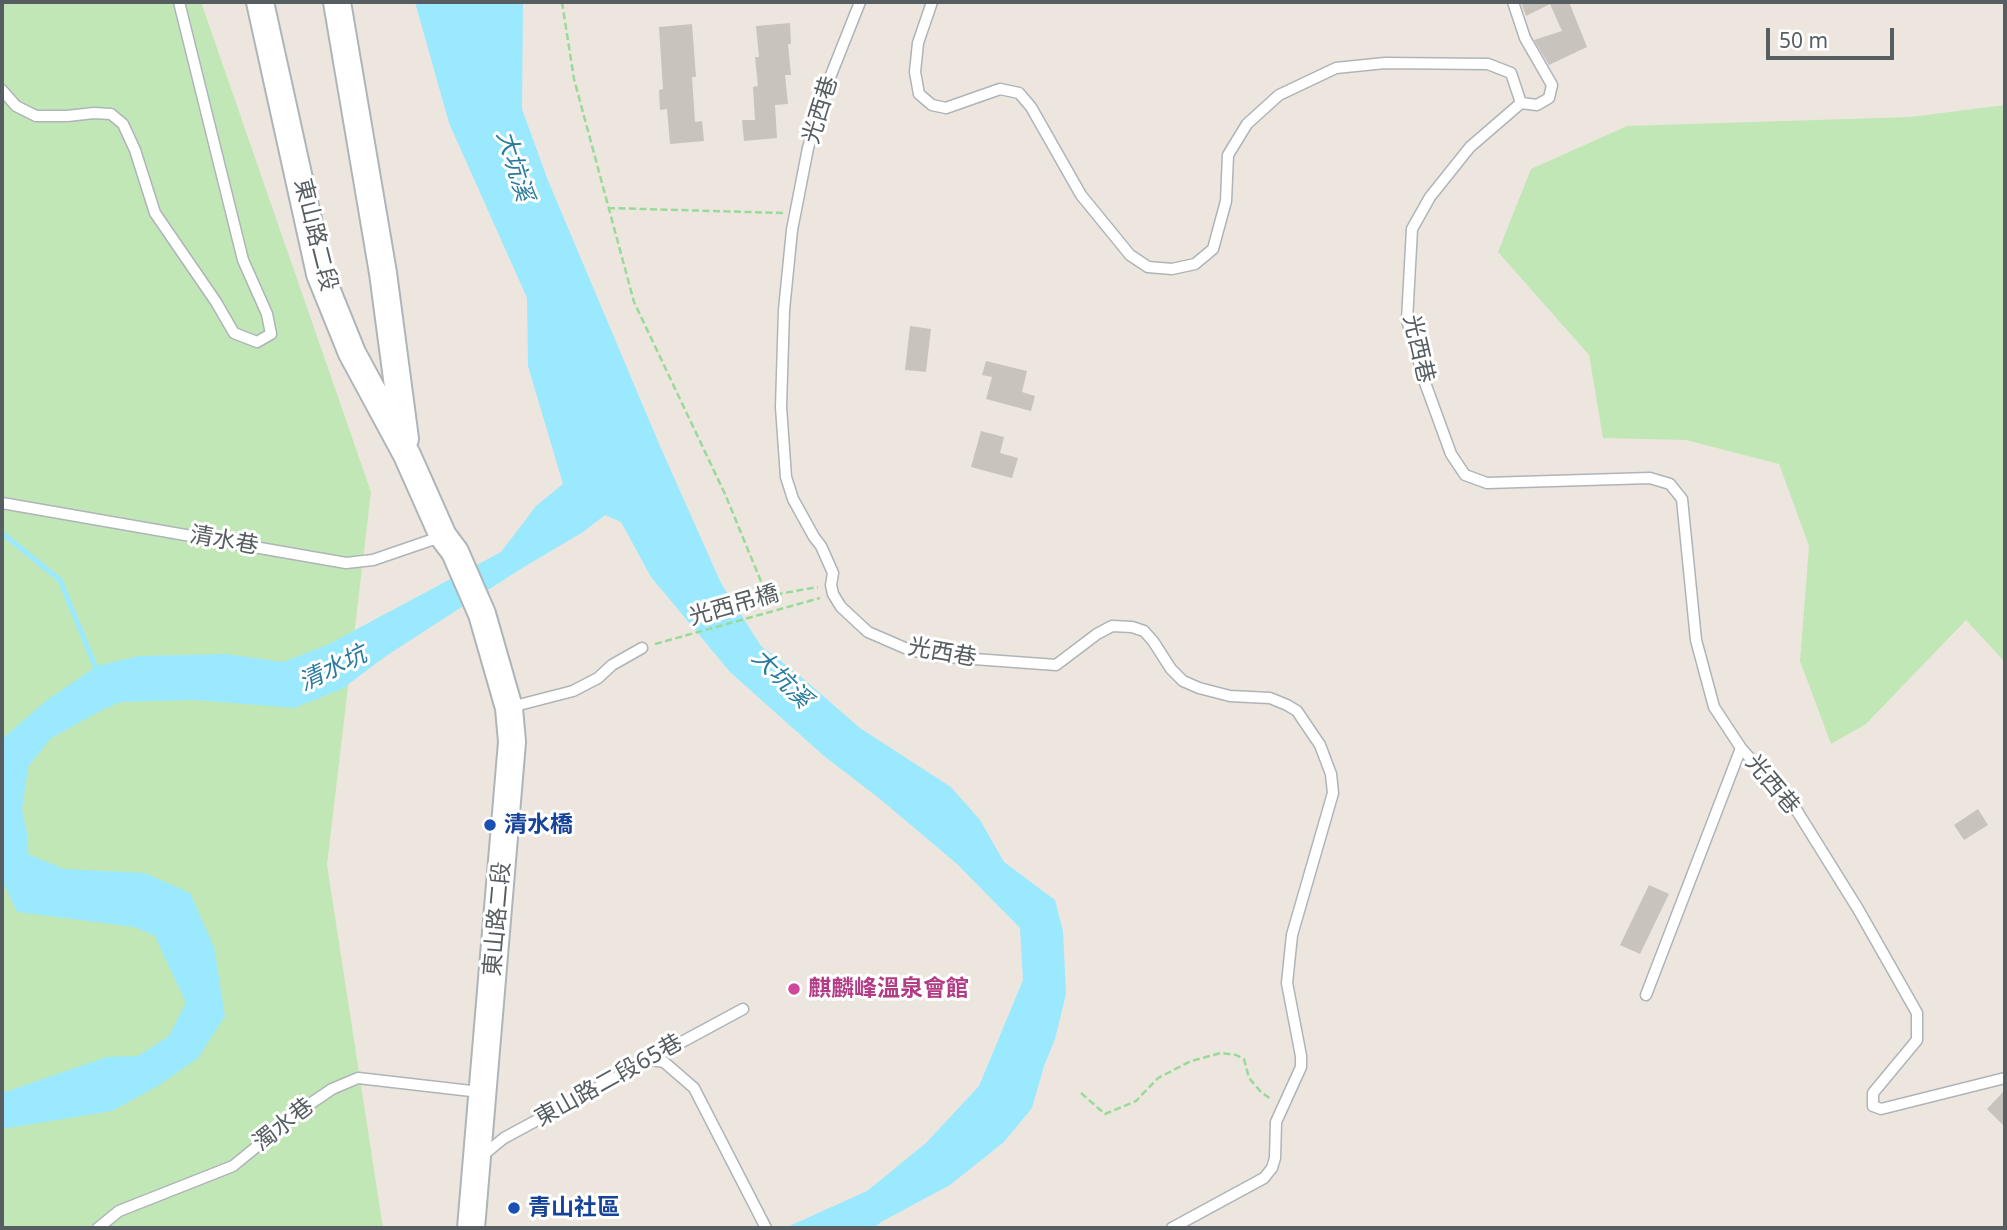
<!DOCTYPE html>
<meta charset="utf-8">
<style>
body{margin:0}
#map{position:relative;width:2007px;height:1230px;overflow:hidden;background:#ede6de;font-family:"Noto Sans",sans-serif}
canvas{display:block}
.frame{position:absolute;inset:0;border:4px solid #575e61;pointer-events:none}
.scale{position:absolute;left:1766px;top:28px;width:128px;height:32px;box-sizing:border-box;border:4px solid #575e61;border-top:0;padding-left:9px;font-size:21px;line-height:24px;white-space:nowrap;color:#575e61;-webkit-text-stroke:5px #fff;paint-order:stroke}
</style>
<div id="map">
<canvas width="2007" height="1230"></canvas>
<div class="frame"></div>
<div class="scale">50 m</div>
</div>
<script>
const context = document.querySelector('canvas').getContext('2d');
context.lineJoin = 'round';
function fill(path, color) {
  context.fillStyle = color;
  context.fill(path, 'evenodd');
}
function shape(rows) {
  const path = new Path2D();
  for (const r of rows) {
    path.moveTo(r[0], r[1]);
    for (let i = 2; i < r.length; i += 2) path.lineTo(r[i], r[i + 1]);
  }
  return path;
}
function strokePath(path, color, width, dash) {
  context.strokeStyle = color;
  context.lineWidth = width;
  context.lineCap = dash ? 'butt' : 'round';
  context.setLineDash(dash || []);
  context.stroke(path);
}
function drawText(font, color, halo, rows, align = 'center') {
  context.font = font + ' "Noto Sans","Noto Sans TC",sans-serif';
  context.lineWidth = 6;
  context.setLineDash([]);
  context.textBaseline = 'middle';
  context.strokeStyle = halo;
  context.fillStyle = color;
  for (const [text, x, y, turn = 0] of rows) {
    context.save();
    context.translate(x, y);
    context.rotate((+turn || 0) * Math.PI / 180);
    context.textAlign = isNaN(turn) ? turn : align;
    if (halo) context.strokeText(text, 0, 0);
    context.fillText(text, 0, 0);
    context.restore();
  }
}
fill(shape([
 [2,2,201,2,371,492,327,865,383,1228,2,1228],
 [2005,105,2005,662,1966,620,1866,724,1831,744,1800,661,1809,546,1779,464,1686,440,1603,438,1589,355,1498,252,1531,169,1627,126,1910,117]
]), '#c2e7b7');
fill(shape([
 [415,2,523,2,522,109,547,178,660,446,721,583,761,646,799,675,860,728,951,787,980,820,1004,862,1055,900,1063,931,1066,994,1055,1039,1044,1066,1032,1108,1004,1142,950,1185,881,1222,874,1228,785,1228,867,1191,926,1143,979,1086,1023,980,1020,928,957,864,880,799,824,756,730,672,651,577,621,522,605,515,583,532,519,570,386,656,342,689,294,708,195,700,121,702,100,711,50,739,28,767,22,810,27,833,28,854,64,869,145,873,190,893,214,947,225,1016,198,1058,158,1086,112,1111,2,1129,2,1093,107,1057,138,1056,169,1036,186,1003,155,936,134,927,17,912,2,880,2,739,47,700,97,666,139,656,226,654,283,662,327,645,501,552,536,506,563,484,528,366,527,298,449,123]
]), '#9be9ff');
strokePath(shape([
 [2,533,60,580,98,673]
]), '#9be9ff', 5);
fill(shape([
 [1521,2,1569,2,1587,47,1549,65,1534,40,1562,31,1550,4,1526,16],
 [790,23,791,44,788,44,791,75,785,75,788,104,775,105,777,138,744,141,742,120,755,120,753,87,758,86,755,57,759,57,756,26],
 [692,24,696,77,692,77,695,122,702,121,704,141,670,144,667,109,660,110,659,90,663,89,659,27],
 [910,326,931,329,926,372,905,370],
 [986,361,1027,371,1022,392,1035,396,1031,411,986,399,992,377,982,375],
 [981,431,1004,437,1000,453,1018,458,1012,478,971,467],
 [1978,809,1988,825,1964,840,1954,825],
 [1649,885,1669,894,1640,954,1620,945],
 [2005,1090,2005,1127,1987,1109]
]), '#c9c3bd');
const service = shape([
 [860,2,827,85,808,148,792,230,784,310,781,407,786,477,793,499,814,537,821,546,833,573,831,585,833,594,841,607,868,632,905,648,933,656,1056,665,1097,634,1112,626,1132,627,1144,631,1153,641,1171,669,1183,681,1199,688,1230,696,1270,698,1287,705,1297,711,1320,745,1331,774,1333,793,1292,935,1287,983,1301,1056,1301,1067,1276,1122,1275,1158,1272,1168,1264,1178,1172,1228],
 [932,2,918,43,915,72,919,94,932,105,946,108,1000,89,1019,93,1031,107,1081,195,1130,255,1148,267,1172,269,1195,264,1213,249,1226,201,1228,155,1247,124,1279,95,1336,68,1385,63,1488,64,1511,73,1521,103,1470,147,1430,197,1412,229,1407,320,1424,380,1451,454,1465,475,1487,483,1650,478,1670,484,1682,499,1696,640,1714,707,1741,748,1797,811,1858,909,1917,1013,1917,1040,1873,1093,1873,1106,1881,1109,2005,1078],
 [1513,2,1525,38,1552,85,1549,98,1537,105,1521,103],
 [2,90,16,106,36,116,67,116,94,113,111,114,123,124,135,150,155,213,216,302,234,333,257,342,271,334,267,314,243,260,179,2],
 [2,503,346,563,373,560,443,536],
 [511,707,573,691,598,678,612,665,642,648],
 [1646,995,1741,748],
 [645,1062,652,1060,664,1062,694,1088,766,1228],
 [482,1156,504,1138,743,1009],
 [98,1228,119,1211,233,1166,304,1108,332,1089,358,1078,480,1092]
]);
const secondary = shape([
 [260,2,320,274,352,353,407,455,443,536,455,552,482,614,509,708,512,742,471,1228],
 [337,2,383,273,405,439]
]);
strokePath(service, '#afb4b8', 13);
strokePath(secondary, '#aeb5b8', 30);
strokePath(shape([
 [562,2,574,79,634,302,725,494,767,596,818,587],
 [608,208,783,213],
 [655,644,820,598],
 [1081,1093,1105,1114,1136,1101,1158,1078,1191,1061,1221,1053,1236,1055,1244,1059,1249,1078,1261,1092,1271,1099]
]), '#99da9b', 2.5, [7, 3.5]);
strokePath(service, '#fff', 10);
strokePath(secondary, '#fff', 26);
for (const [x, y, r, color] of [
 [490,825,7,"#1a4fb4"],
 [794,989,7,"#d1479c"],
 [514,1208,7,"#1a4fb4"]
]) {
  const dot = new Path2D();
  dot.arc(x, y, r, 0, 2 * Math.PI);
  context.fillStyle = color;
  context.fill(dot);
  strokePath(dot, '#fff', 2.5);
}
drawText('23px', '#575e61', '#fff', [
 ["光西巷",821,110,-73],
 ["東山路二段",315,235,76],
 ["光西巷",1418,349,77],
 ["清水巷",224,541,10],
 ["光西吊橋",734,606,-16],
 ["光西巷",942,653,10],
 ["光西巷",1772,785,50],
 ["東山路二段",498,919,-85],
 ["東山路二段65巷",609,1081,-29],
 ["濁水巷",284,1125,-38]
]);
drawText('bold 23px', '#164399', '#fff', [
 ["清水橋",504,825],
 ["青山社區",528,1208]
], 'left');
drawText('bold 23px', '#b23c85', '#fff', [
 ["麒麟峰溫泉會館",808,989]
], 'left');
drawText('italic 24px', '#2a7c9e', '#fff', [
 ["大坑溪",514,166,73],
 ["清水坑",333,669,-26],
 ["大坑溪",781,679,45]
]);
</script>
